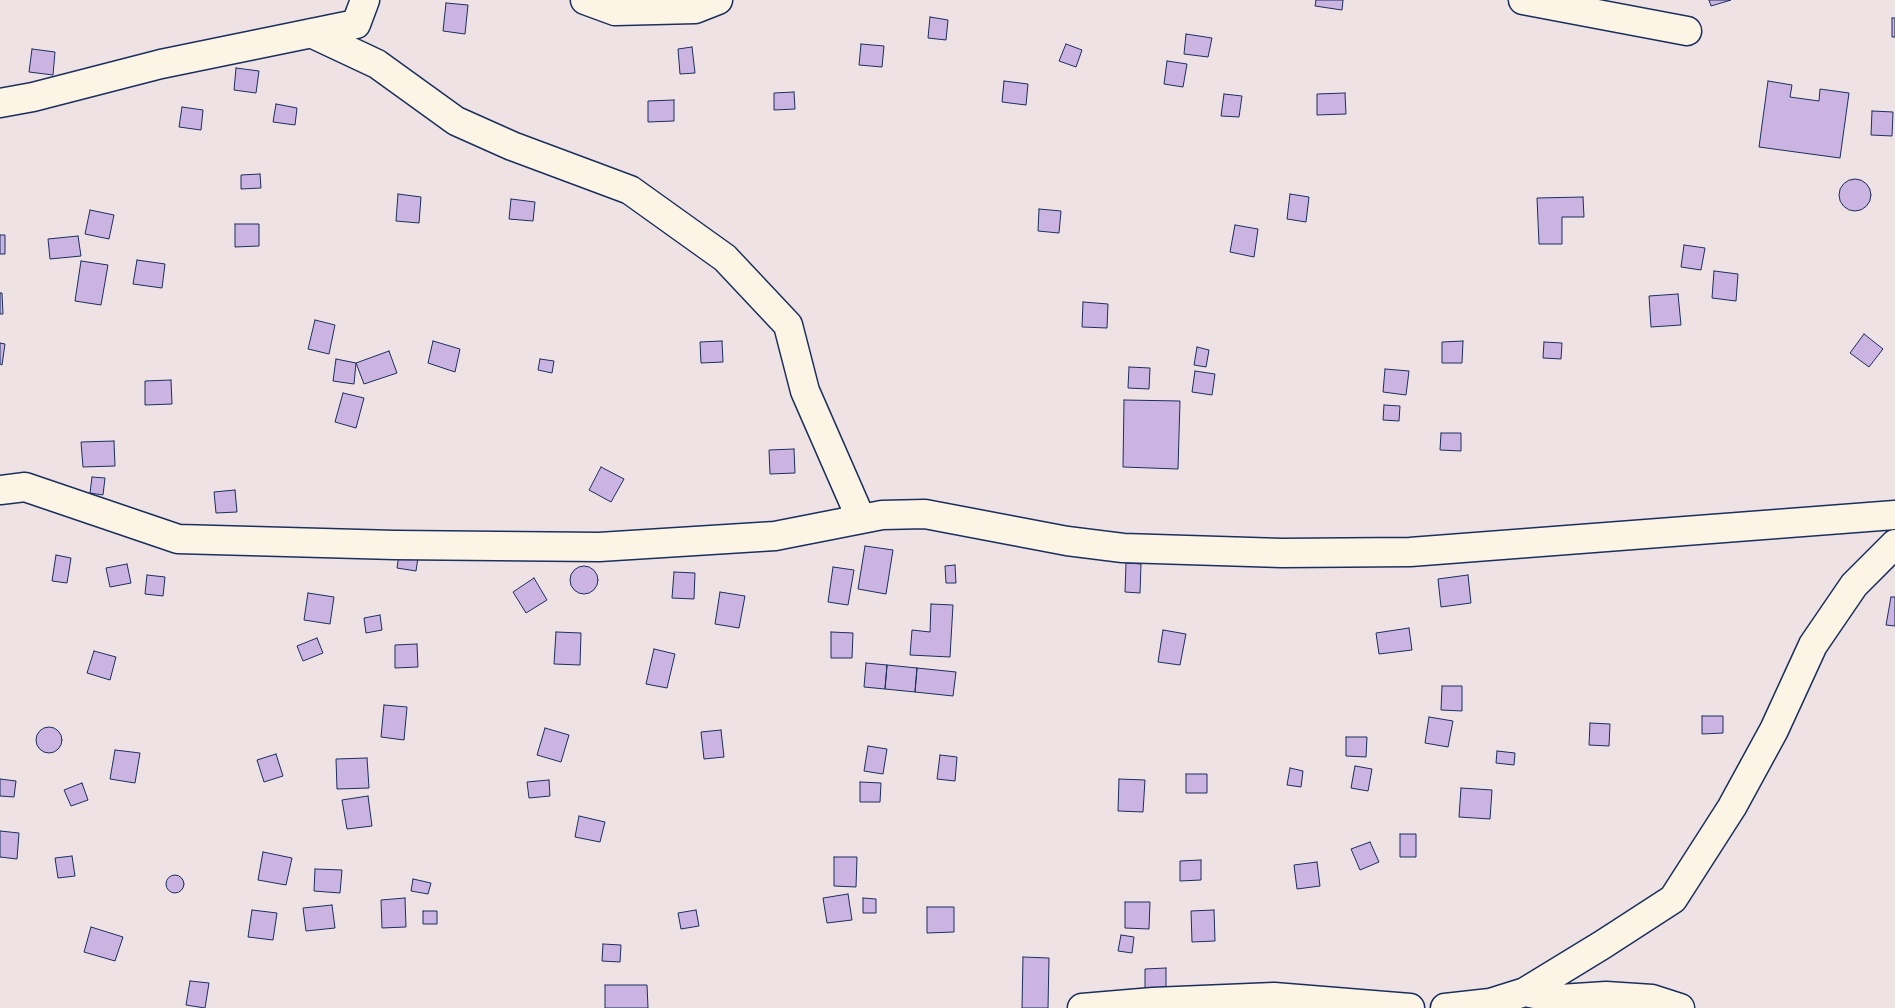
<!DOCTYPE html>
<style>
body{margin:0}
canvas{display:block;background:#eee2e4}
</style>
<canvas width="1895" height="1008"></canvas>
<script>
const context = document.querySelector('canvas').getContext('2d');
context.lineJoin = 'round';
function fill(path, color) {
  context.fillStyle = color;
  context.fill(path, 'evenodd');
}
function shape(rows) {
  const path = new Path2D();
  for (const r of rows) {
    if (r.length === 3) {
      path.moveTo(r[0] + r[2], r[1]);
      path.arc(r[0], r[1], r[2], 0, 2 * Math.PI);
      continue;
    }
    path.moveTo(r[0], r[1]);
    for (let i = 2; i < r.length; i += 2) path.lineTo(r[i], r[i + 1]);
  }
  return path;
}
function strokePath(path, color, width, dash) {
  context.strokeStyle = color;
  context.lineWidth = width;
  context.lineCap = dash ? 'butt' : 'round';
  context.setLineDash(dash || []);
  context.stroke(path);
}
const building = shape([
 [1316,0,1343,0,1342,10,1315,6,1316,0],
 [1709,0,1731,0,1711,6,1709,0],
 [446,3,468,5,465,34,443,31,446,3],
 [930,17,948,20,946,40,928,38,930,17],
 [1892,18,1895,18,1895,37,1892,37,1892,18],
 [1186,34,1212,38,1208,57,1184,54,1186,34],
 [861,44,884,46,882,67,859,65,861,44],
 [1066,44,1082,50,1076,67,1059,61,1066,44],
 [692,47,695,73,680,74,678,49,692,47],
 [32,49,55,52,53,75,29,72,32,49],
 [1167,61,1187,64,1183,87,1164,84,1167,61],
 [236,68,259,71,256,93,234,90,236,68],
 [1004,81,1028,84,1026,105,1002,102,1004,81],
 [1768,81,1792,85,1790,97,1819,101,1820,89,1849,93,1840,158,1759,147,1768,81],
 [794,92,795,109,774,110,774,93,794,92],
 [1345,93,1346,114,1317,115,1317,94,1345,93],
 [1224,94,1242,96,1239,117,1221,116,1224,94],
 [674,100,674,121,648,122,648,101,674,100],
 [276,104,297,108,295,125,273,122,276,104],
 [182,107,203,110,201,130,179,127,182,107],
 [1872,111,1893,112,1892,136,1871,135,1872,111],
 [260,174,261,188,241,189,241,175,260,174],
 [1855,195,16],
 [398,194,421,197,419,223,396,221,398,194],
 [1290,194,1309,197,1306,222,1287,219,1290,194],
 [1583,197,1584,217,1562,217,1562,244,1539,244,1537,198,1583,197],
 [511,199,535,202,533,221,509,219,511,199],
 [1039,209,1061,211,1059,233,1038,231,1039,209],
 [90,210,114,215,109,239,85,234,90,210],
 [235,224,259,224,259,246,235,247,235,224],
 [1235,225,1258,229,1254,257,1230,252,1235,225],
 [0,235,5,235,5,254,0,254,0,235],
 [78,236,81,256,50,259,48,239,78,236],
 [1684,245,1705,248,1701,270,1681,267,1684,245],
 [137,260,165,264,162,288,133,284,137,260],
 [81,261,108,265,101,305,75,301,81,261],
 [1714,271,1738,274,1736,301,1712,298,1714,271],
 [0,293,2,293,3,314,0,314,0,293],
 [1678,294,1681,325,1651,327,1649,296,1678,294],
 [1083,302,1108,304,1107,328,1082,327,1083,302],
 [315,320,335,325,329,354,308,349,315,320],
 [1864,334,1883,349,1869,367,1850,353,1864,334],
 [433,341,460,349,455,372,428,363,433,341],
 [722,341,723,362,701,363,700,342,722,341],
 [1463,341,1462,363,1442,363,1442,342,1463,341],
 [1544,342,1562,343,1561,359,1543,358,1544,342],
 [0,343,5,344,2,365,0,364,0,343],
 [1197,347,1209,350,1206,367,1194,365,1197,347],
 [389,351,397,373,364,384,356,363,389,351],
 [336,359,356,363,354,384,333,381,336,359],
 [540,359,554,361,552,373,538,370,540,359],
 [1129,367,1150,368,1149,389,1128,388,1129,367],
 [1385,369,1409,371,1406,395,1383,392,1385,369],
 [1195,371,1215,374,1212,395,1192,392,1195,371],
 [171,380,172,404,145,405,145,381,171,380],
 [343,393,364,398,356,428,335,422,343,393],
 [1124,400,1180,401,1178,469,1123,467,1124,400],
 [1384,405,1400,406,1399,421,1383,420,1384,405],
 [1441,433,1461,433,1461,451,1440,450,1441,433],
 [114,441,115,466,83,467,81,442,114,441],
 [794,449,795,473,770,474,769,450,794,449],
 [601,467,624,479,611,502,589,490,601,467],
 [92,477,105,478,103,495,90,493,92,477],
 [235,490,237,512,216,513,214,492,235,490],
 [865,546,893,550,886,594,858,589,865,546],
 [400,548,419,551,416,571,397,568,400,548],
 [56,555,71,558,67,583,52,581,56,555],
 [1126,563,1141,564,1140,593,1125,592,1126,563],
 [127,564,131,583,110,587,106,568,127,564],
 [955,565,956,583,946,583,945,566,955,565],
 [584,580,14],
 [833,567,854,570,848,605,828,602,833,567],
 [674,572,695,573,694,599,672,598,674,572],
 [147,575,165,577,163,596,145,594,147,575],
 [1468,575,1471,603,1441,607,1438,579,1468,575],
 [534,578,547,600,526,613,513,592,534,578],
 [720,592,745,596,739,628,715,624,720,592],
 [308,593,334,597,330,624,304,620,308,593],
 [1891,597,1895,597,1895,626,1886,625,1891,597],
 [931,604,953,605,950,657,910,655,912,630,930,632,931,604],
 [380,615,382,630,366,633,364,618,380,615],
 [1409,628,1412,650,1379,654,1376,633,1409,628],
 [1163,630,1186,634,1180,665,1158,662,1163,630],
 [556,632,581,633,580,665,554,664,556,632],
 [831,632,853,633,852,658,831,658,831,632],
 [317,638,323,653,303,661,297,646,317,638],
 [417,644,418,667,395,668,395,645,417,644],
 [654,649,675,654,667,688,646,684,654,649],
 [94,651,116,657,110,680,87,673,94,651],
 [866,663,887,665,885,689,864,687,866,663],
 [887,665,917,668,915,692,885,689,887,665],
 [917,668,956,672,953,696,915,692,917,668],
 [1442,686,1462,686,1462,711,1441,710,1442,686],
 [384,705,407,707,404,740,381,737,384,705],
 [1702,716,1723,716,1723,733,1702,734,1702,716],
 [1429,717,1453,721,1448,747,1425,743,1429,717],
 [1590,723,1610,724,1609,746,1589,745,1590,723],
 [49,740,13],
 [545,728,569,735,561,762,537,755,545,728],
 [721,730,724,757,704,759,701,732,721,730],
 [1346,737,1367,737,1366,757,1346,756,1346,737],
 [868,746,887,749,883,774,864,771,868,746],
 [115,750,140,753,135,783,110,779,115,750],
 [1497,751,1515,753,1514,765,1496,763,1497,751],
 [276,754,283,776,264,782,257,760,276,754],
 [940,755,957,757,955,781,937,779,940,755],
 [367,758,369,788,337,789,336,759,367,758],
 [1355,766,1372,769,1368,791,1351,788,1355,766],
 [1290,768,1303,771,1301,787,1287,785,1290,768],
 [1186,774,1207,774,1207,793,1186,793,1186,774],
 [0,779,16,781,14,797,0,796,0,779],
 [1119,779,1145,780,1143,812,1118,811,1119,779],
 [549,780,550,796,529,798,527,782,549,780],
 [860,782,881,783,880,802,860,802,860,782],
 [82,783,88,800,71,806,64,790,82,783],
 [1461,788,1492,790,1490,819,1459,817,1461,788],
 [368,796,372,826,347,829,342,800,368,796],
 [579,816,605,822,600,842,575,837,579,816],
 [0,831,19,833,17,859,0,857,0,831],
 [1400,834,1416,834,1416,857,1400,857,1400,834],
 [1370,842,1379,862,1360,870,1351,849,1370,842],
 [263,852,292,858,286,885,258,880,263,852],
 [72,856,75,876,58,878,55,858,72,856],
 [834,857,857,857,856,887,834,886,834,857],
 [1201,860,1201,880,1180,881,1180,861,1201,860],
 [1317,862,1320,886,1297,889,1294,865,1317,862],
 [315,869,342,870,340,893,314,891,315,869],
 [175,884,9],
 [413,879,431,883,428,894,411,891,413,879],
 [848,894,852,920,827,923,823,898,848,894],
 [405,898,406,927,382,928,381,900,405,898],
 [863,898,876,899,876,913,863,913,863,898],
 [1125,902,1150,902,1149,929,1125,928,1125,902],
 [332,905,335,928,306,931,303,908,332,905],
 [927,907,954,907,954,932,927,933,927,907],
 [252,910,277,913,273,940,248,937,252,910],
 [696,910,699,926,681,929,678,913,696,910],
 [1214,910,1215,941,1192,942,1191,911,1214,910],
 [423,911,437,911,437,924,423,924,423,911],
 [91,927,123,937,115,961,84,952,91,927],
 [1121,935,1134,937,1132,953,1118,951,1121,935],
 [603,944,621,945,620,962,602,961,603,944],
 [1023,957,1049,958,1048,1008,1022,1008,1023,957],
 [1166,968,1166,997,1145,997,1145,969,1166,968],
 [190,981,209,983,205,1008,186,1005,190,981],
 [605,985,647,985,648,1008,605,1008,605,985]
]);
fill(building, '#ccb4e2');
strokePath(building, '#1b2f5e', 1);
const minor = shape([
 [585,0,615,11,695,9,718,0],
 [1523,0,1687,31],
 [311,33,377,64,456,121,512,146,630,190,725,258,788,325,805,391,861,519],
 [0,103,33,97,161,64,356,24,365,0],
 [0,490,25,487,178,539,395,545,599,547,775,536,882,515,925,514,1067,541,1123,548,1282,553,1410,552,1895,515],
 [1525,992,1560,999,1606,996,1652,999,1680,1008],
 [1082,1008,1153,1002,1274,997,1410,1008],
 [1445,1008,1490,1003,1525,992,1602,945,1673,899,1732,807,1774,730,1813,645,1854,585,1895,544]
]);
strokePath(minor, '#1b2f5e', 31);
strokePath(minor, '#fcf5e5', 28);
</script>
